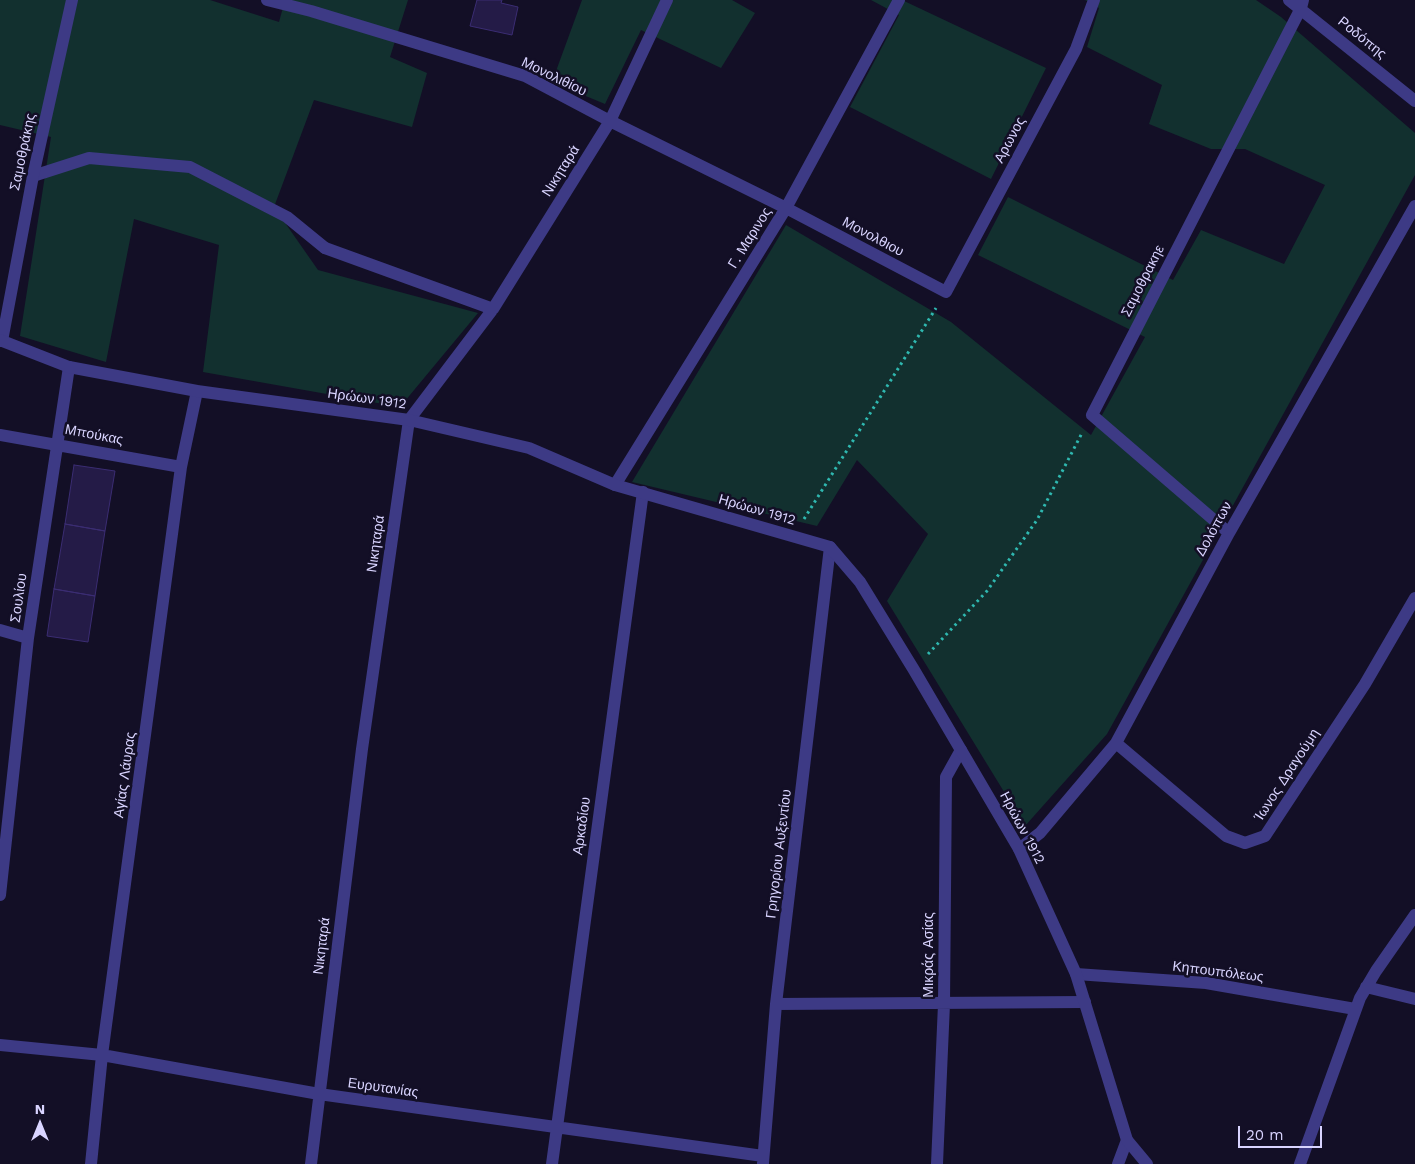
<!DOCTYPE html>
<meta charset="utf-8">
<style>
body{margin:0}
#map{position:relative;width:1415px;height:1164px;overflow:hidden;background:#130f26;font-family:"Work Sans",sans-serif}
canvas{display:block}
.north{position:absolute;left:15px;top:1099px;width:50px;height:50px;-webkit-text-stroke:4px #130f26;paint-order:stroke;rotate:0deg;font-size:14px;font-weight:700;line-height:20px;text-align:center;color:#d9d4ff}
.north::after{content:'';display:block;margin:auto;width:18px;height:22px;background:#d9d4ff;clip-path:polygon(50% 0,100% 100%,50% 72%,0 100%)}
.scale{position:absolute;left:1238px;top:1126px;width:84px;height:22px;box-sizing:border-box;border:2px solid #d9d4ff;border-top:0;padding-left:6px;font-size:15px;line-height:18px;white-space:nowrap;color:#d9d4ff;-webkit-text-stroke:4px #130f26;paint-order:stroke}
</style>
<div id="map">
<canvas width="1415" height="1164"></canvas>
<div class="north">N</div>
<div class="scale">20 m</div>
</div>
<script>
const context = document.querySelector('canvas').getContext('2d');
context.lineJoin = 'round';
function fill(path, color) {
  context.fillStyle = color;
  context.fill(path, 'evenodd');
}
function shape(rows) {
  const path = new Path2D();
  for (const r of rows) {
    path.moveTo(r[0], r[1]);
    for (let i = 2; i < r.length; i += 2) path.lineTo(r[i], r[i + 1]);
  }
  return path;
}
function strokePath(path, color, width, dash) {
  context.strokeStyle = color;
  context.lineWidth = width;
  context.lineCap = dash ? 'butt' : 'round';
  context.setLineDash(dash || []);
  context.stroke(path);
}
function drawText(font, color, halo, rows, align = 'center') {
  context.font = font + ' "Work Sans",sans-serif';
  context.lineWidth = 5;
  context.setLineDash([]);
  context.textBaseline = 'middle';
  context.strokeStyle = halo;
  context.fillStyle = color;
  for (const [text, x, y, turn = 0] of rows) {
    context.save();
    context.translate(x, y);
    context.rotate((+turn || 0) * Math.PI / 180);
    context.textAlign = isNaN(turn) ? turn : align;
    if (halo) context.strokeText(text, 0, 0);
    context.fillText(text, 0, 0);
    context.restore();
  }
}
fill(shape([
 [0,0,210,0,279,22,285,0,408,0,390,57,427,73,412,127,314,100,274,207,318,270,478,313,400,407,203,372,219,245,134,219,106,362,20,336,51,137,0,125],
 [582,0,732,0,755,13,721,68,641,30,605,104,552,82],
 [871,0,902,0,1046,68,991,179,850,107,899,15],
 [1085,0,1256,0,1281,17,1415,133,1415,175,1107,734,1025,826,887,601,928,534,857,460,817,526,632,482,786,225,951,322,1091,435,1145,337,978,255,1008,197,1173,280,1201,230,1284,264,1325,185,1245,149,1211,149,1149,124,1162,85,1087,47,1099,8]
]), '#12302f');
const building = shape([
 [477,0,502,0,501,3,518,7,512,35,470,26,477,0],
 [74,465,115,471,105,531,65,524,74,465],
 [65,524,105,531,95,596,54,589,65,524],
 [54,589,95,596,88,642,47,636,54,589]
]);
fill(building, '#241b47');
strokePath(building, '#3b2d73', 1);
strokePath(shape([
 [804,519,936,308],
 [928,654,987,591,1037,520,1082,433]
]), '#2fb8b0', 3, [2.5, 4]);
strokePath(shape([
 [33,176,89,158,190,167,287,217,325,248]
]), '#3d3a85', 12);
strokePath(shape([
 [267,0,311,11,525,76,610,121,786,208,946,292,1076,49,1094,0],
 [1289,0,1415,101],
 [325,248,493,309],
 [2,341,33,176,72,0],
 [0,435,181,467],
 [615,485,786,208,899,0],
 [1229,533,1092,415,1301,8,1303,0],
 [0,630,28,638],
 [1116,743,1226,836,1245,843,1265,836,1365,684,1415,598],
 [1019,849,1040,833,1116,743,1229,533,1415,206],
 [0,895,28,638,69,367],
 [1076,974,1206,983,1355,1009],
 [1366,987,1415,999],
 [776,1004,1085,1002],
 [0,1045,102,1055,319,1094,763,1156],
 [763,1163,776,1004,830,547],
 [91,1164,102,1055,181,467,197,391],
 [311,1164,362,749,409,420,493,309,610,121,667,0],
 [552,1164,643,492],
 [937,1164,944,1004,946,777,961,750],
 [1118,1164,1127,1140],
 [1300,1164,1360,998,1376,971,1415,915]
]), '#3d3a85', 12);
strokePath(shape([
 [0,340,69,367,197,391,409,420,529,448,615,485,830,547,860,582,914,670,1019,849,1076,974,1127,1140,1147,1164]
]), '#3d3a85', 12);
drawText('14px', '#d9d4ff', '#130f26', [
 ["Ροδόπης",1362,38,39],
 ["Μονολιθίου",554,77,26],
 ["Αρωνος",1010,140,-62],
 ["Σαμοθράκης",23,152,-78],
 ["Νικηταρά",561,171,-58],
 ["Μονολθιου",873,237,28],
 ["Γ. Μαρινος",750,238,-58],
 ["Σαμοθρακηε",1143,281,-63],
 ["Ηρώων 1912",367,399,8],
 ["Μπούκας",94,435,11],
 ["Ηρώων 1912",757,510,16],
 ["Δολόπων",1214,529,-61],
 ["Νικηταρά",376,544,-82],
 ["Σουλίου",19,598,-82],
 ["Αγίας Λάυρας",125,775,-82],
 ["Ίωνος Δραγούμη",1287,775,-57],
 ["Αρκαδίου",582,826,-82],
 ["Ηρώων 1912",1022,828,62],
 ["Γρηγορίου Αυξεντίου",779,854,-83],
 ["Νικηταρά",322,946,-83],
 ["Μικράς Ασίας",929,955,-90],
 ["Κηπουπόλεως",1218,972,7],
 ["Ευρυτανίας",383,1088,8]
]);
</script>
